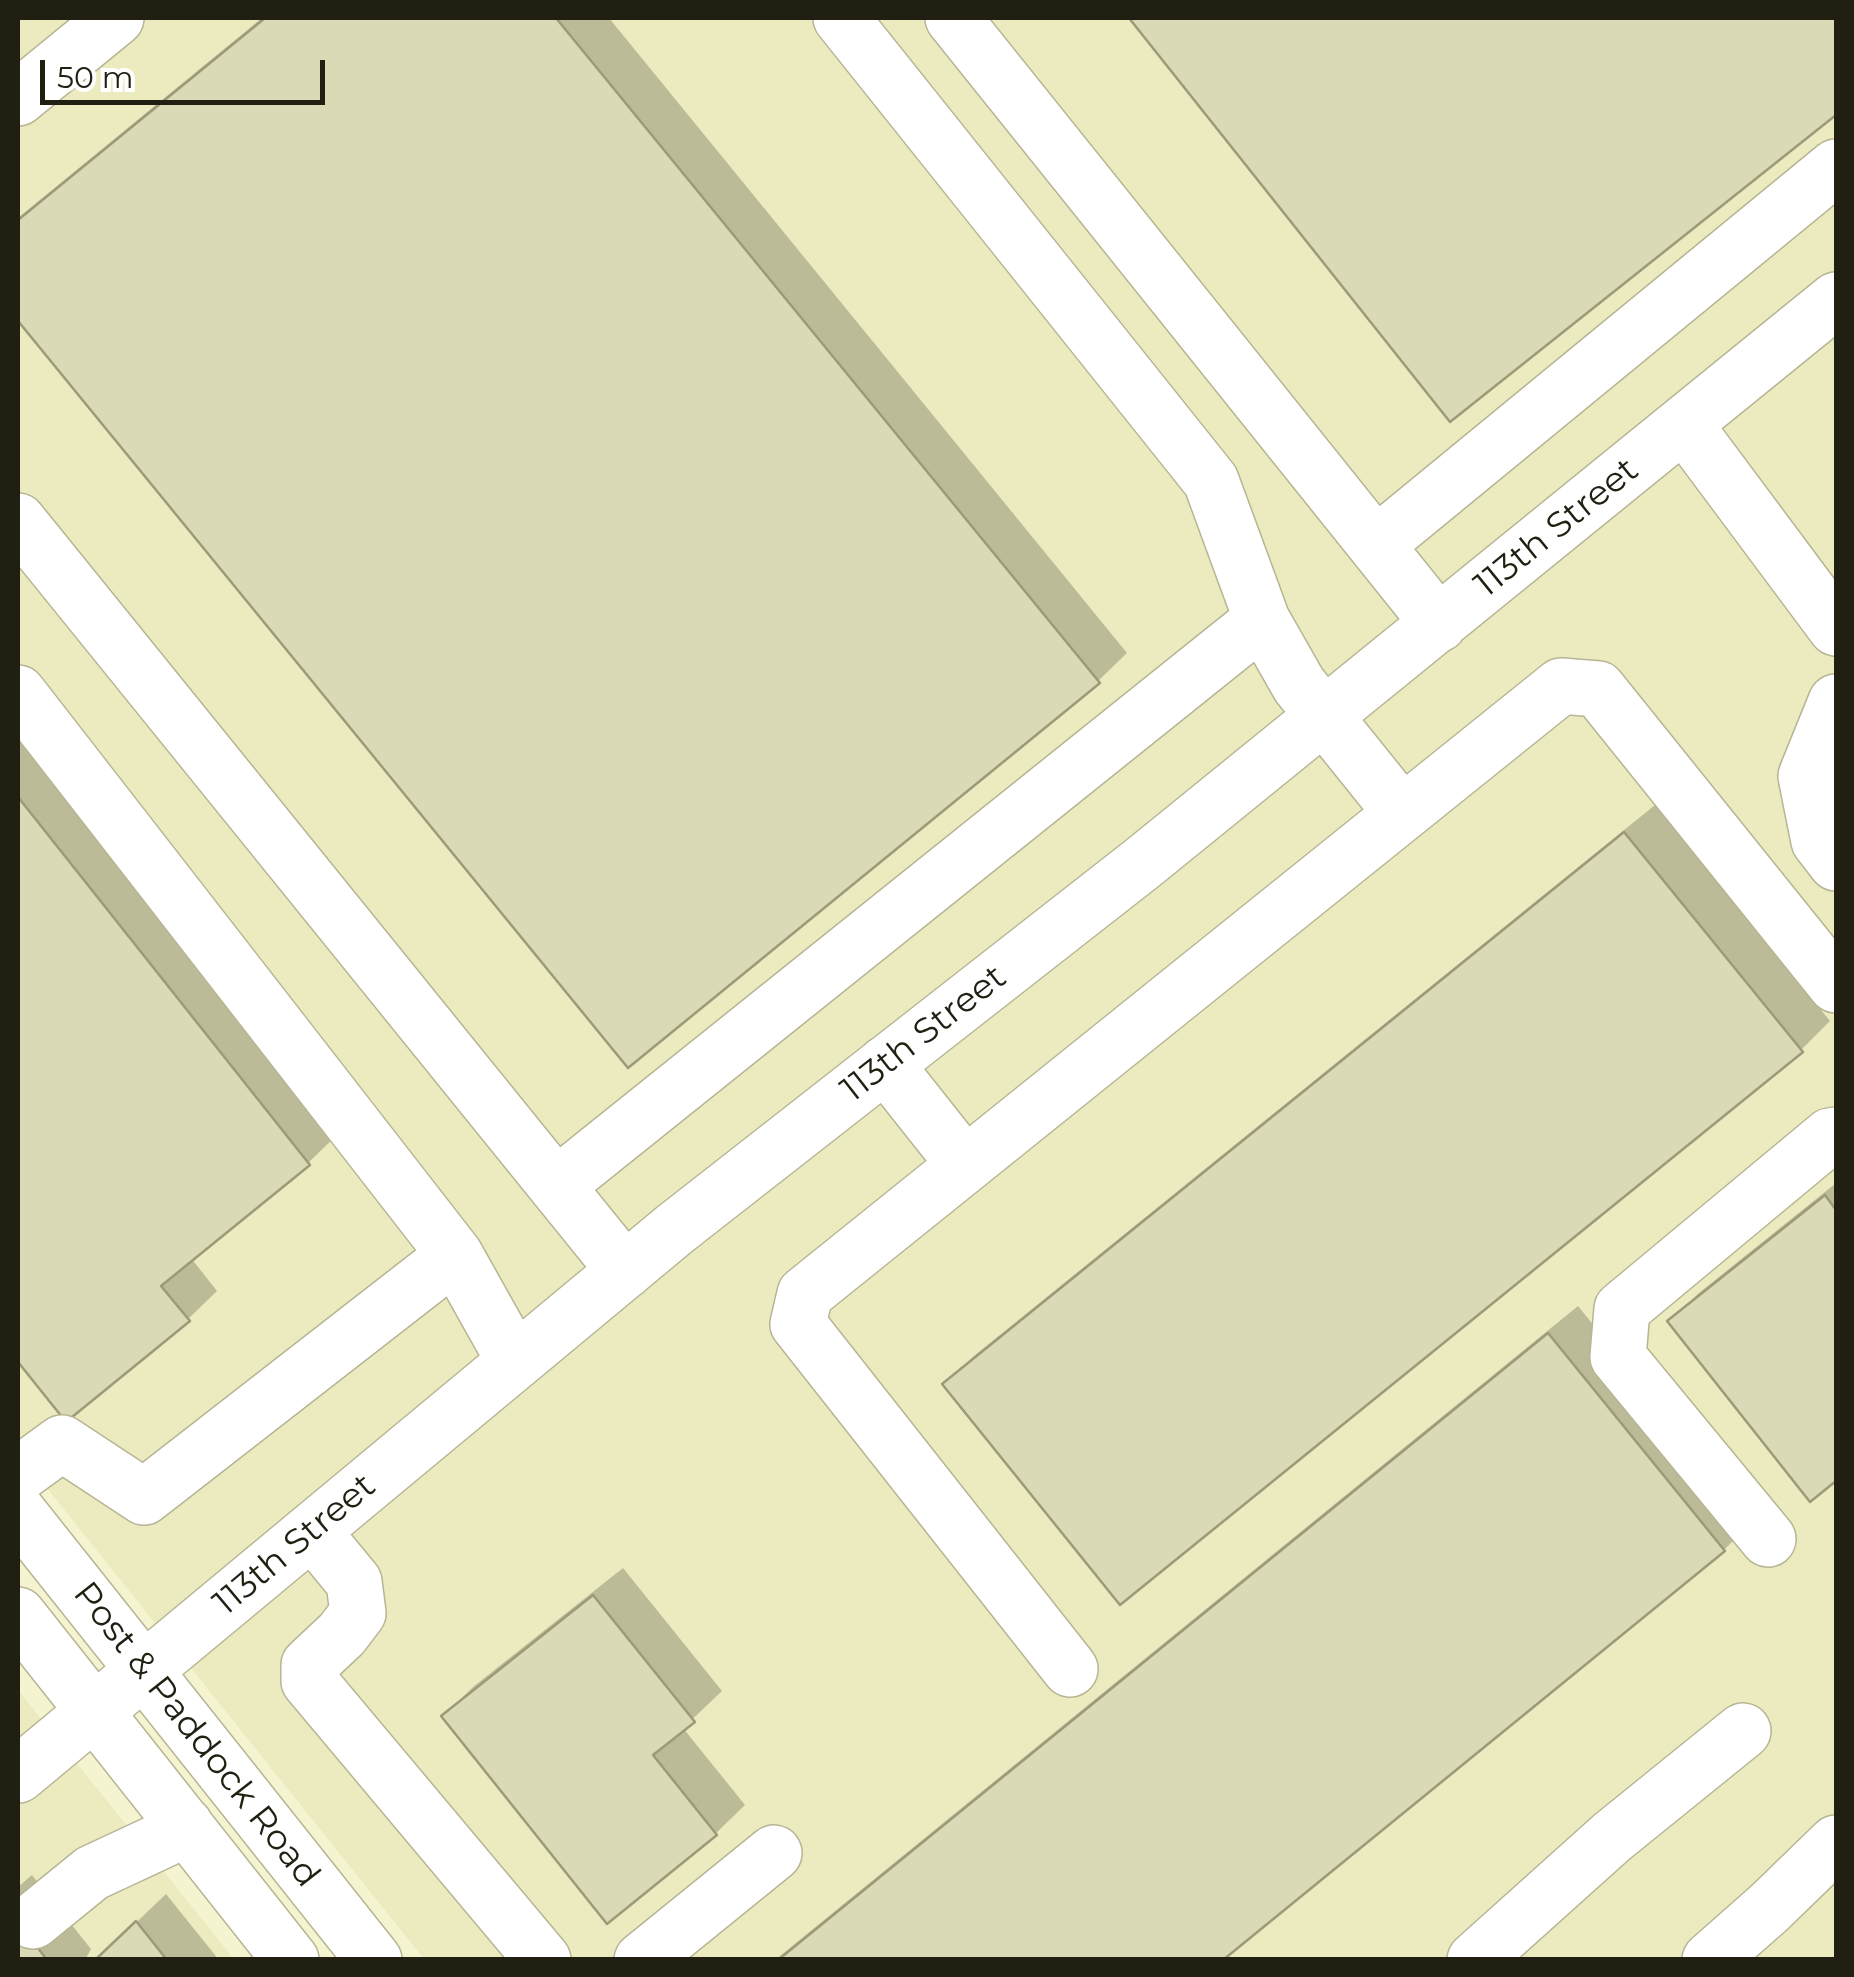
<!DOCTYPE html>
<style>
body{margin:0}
#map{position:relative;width:1854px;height:1977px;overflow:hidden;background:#f5f4d0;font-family:Montserrat,sans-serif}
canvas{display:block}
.frame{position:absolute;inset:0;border:20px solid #201f12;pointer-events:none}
.scale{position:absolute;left:40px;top:60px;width:285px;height:45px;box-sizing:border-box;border:5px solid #201f12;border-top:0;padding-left:12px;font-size:30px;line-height:35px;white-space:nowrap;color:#201f12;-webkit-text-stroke:8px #fff;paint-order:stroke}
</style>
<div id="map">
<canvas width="1854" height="1977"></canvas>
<div class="frame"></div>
<div class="scale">50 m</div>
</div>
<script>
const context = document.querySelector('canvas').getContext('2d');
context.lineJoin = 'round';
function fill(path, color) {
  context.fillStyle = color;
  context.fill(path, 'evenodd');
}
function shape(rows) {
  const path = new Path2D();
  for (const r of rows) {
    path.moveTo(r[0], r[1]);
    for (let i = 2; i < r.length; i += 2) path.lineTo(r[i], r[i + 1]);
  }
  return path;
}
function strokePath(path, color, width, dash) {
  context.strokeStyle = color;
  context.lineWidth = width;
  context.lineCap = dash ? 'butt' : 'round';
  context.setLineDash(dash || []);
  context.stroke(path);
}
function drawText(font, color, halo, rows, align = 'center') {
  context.font = font + ' Montserrat,sans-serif';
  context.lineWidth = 8;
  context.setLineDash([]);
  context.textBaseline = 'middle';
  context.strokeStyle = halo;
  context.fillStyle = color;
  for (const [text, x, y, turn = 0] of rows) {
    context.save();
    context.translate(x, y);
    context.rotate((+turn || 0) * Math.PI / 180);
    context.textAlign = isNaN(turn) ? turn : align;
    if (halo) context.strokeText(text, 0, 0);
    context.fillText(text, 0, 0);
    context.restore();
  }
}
fill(shape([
 [18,18,1836,18,1836,1959,424,1959,18,1452],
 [18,1690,234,1959,18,1959]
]), '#eceabf');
fill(shape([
 [262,18,609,18,1127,653,1098,681,628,1064,18,317,18,218],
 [1132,18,1836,18,1836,111,1450,418],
 [18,732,337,1135,308,1163,191,1258,217,1291,188,1319,66,1418,18,1358],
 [1655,805,1830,1021,1801,1050,945,1385,974,1356],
 [1836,1183,1836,1478,1810,1499,1670,1321,1699,1293],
 [1578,1306,1753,1521,1724,1550,1219,1960,775,1960],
 [623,1568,722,1691,683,1728,745,1805,716,1833,444,1716,473,1687],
 [32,1875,91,1949,85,1960,18,1960,18,1887],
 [166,1894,219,1960,97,1960]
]), '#0003');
const building = shape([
 [265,18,556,18,1100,683,628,1068,18,321,18,220,265,18],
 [1129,18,1836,18,1836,115,1450,422,1129,18],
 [18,797,310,1165,161,1286,190,1321,66,1422,18,1362,18,797],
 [1624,832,1803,1052,1120,1605,942,1384,1624,832],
 [1825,1195,1836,1210,1836,1481,1810,1502,1667,1321,1825,1195],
 [1548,1333,1725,1551,1223,1960,778,1960,1548,1333],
 [593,1595,695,1722,653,1755,717,1835,607,1924,441,1716,593,1595],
 [136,1921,167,1960,95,1960,136,1921],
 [18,1922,47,1960,18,1960,18,1922]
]);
fill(building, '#dbdab7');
strokePath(building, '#9c9a79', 2.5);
const minor = shape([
 [841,18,1211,481,1262,620,1299,685,1402,813],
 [953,18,1439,624],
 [18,98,116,18],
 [1684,424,1836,628],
 [18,521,625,1271],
 [1377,544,1836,167],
 [18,693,455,1255],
 [1836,702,1806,776,1819,841,1836,863],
 [885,1064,965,1165],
 [556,1186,1262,620],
 [18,1475,62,1443,144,1497,455,1255,515,1362],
 [18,1512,374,1960],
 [312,1531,354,1582,358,1613,342,1634,309,1665,309,1681,543,1960],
 [1768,1539,1618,1357,1622,1309,1830,1136,1836,1135],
 [18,1615,291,1960],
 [1070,1669,798,1324,805,1294,1561,686,1598,689,1836,985],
 [18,1775,675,1229,1144,862,1836,300],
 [33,1921,92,1873,165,1839,185,1825],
 [642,1960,774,1853],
 [1475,1960,1612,1837,1743,1731],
 [1710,1960,1769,1908,1836,1843]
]);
strokePath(minor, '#b7b594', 58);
strokePath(minor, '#fff', 55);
drawText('35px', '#201f12', '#fff', [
 ["113th Street",1557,528,-39],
 ["113th Street",924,1034,-38],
 ["113th Street",295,1545,-40],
 ["Post & Paddock Road",196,1735,52]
]);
</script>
